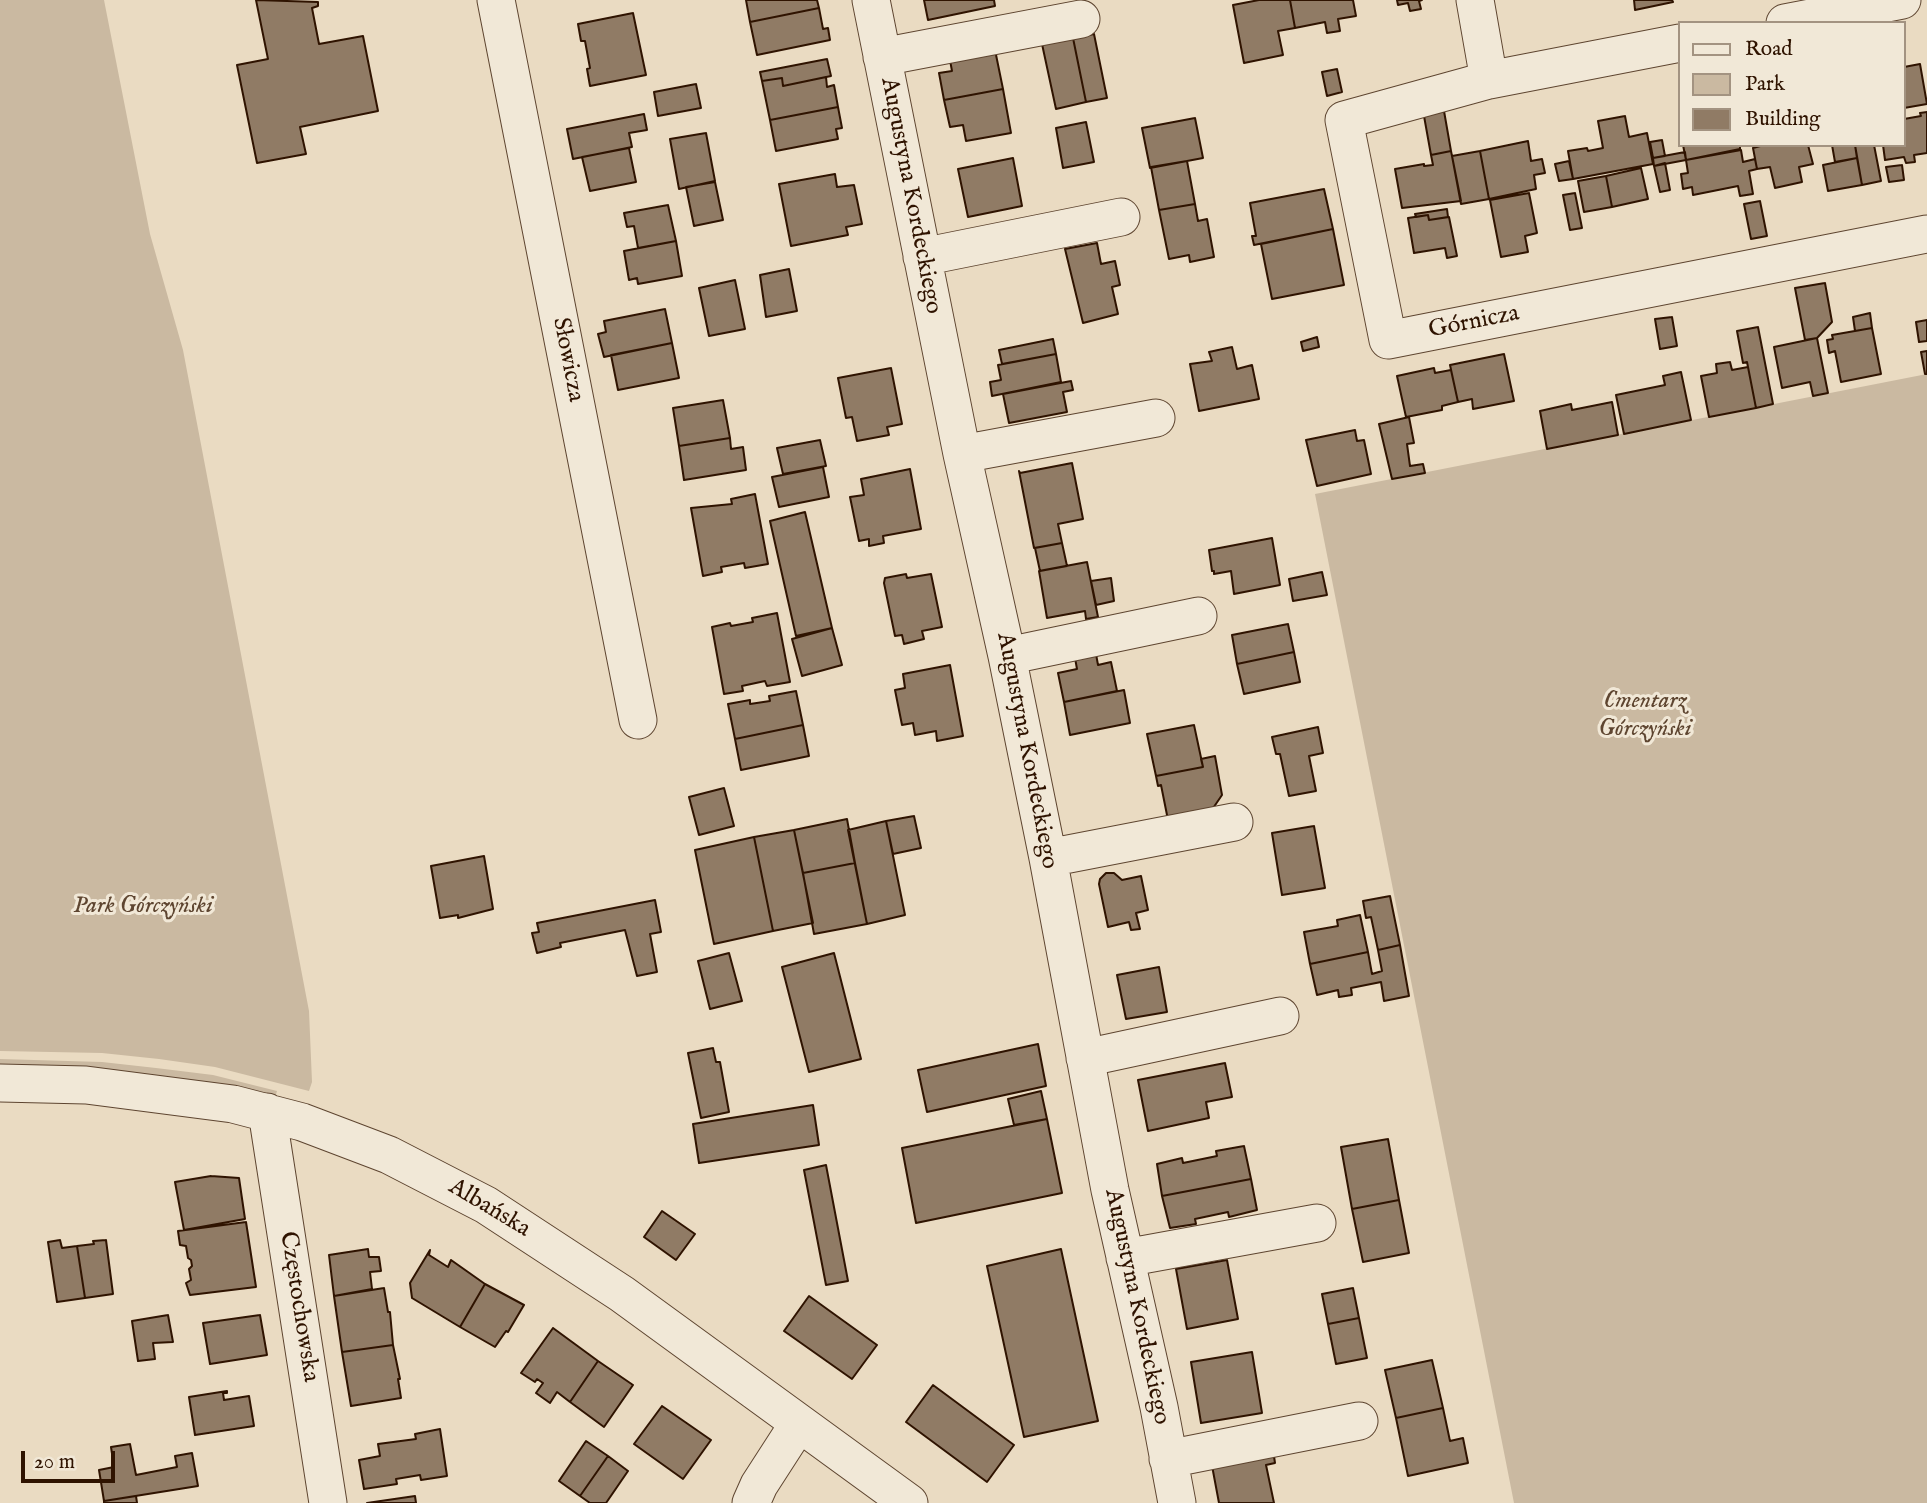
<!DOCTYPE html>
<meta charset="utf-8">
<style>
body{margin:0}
#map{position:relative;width:1927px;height:1503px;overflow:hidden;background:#eadbc2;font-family:"IM FELL English",serif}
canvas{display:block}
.legend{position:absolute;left:1678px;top:21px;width:228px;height:126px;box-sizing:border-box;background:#f1e8d7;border:2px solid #a39381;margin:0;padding:9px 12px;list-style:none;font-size:21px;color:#2f1300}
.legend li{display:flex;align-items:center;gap:14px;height:35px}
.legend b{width:35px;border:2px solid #a39381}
.scale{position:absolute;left:21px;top:1451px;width:94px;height:32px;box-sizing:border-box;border:4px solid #2f1300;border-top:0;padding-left:9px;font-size:21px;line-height:24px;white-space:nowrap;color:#2f1300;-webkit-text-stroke:5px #f1e8d7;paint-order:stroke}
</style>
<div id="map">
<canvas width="1927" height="1503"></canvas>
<ul class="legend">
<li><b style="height:9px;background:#f1e8d7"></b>Road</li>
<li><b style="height:19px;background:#cab9a1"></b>Park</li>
<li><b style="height:19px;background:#907b65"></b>Building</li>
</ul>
<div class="scale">20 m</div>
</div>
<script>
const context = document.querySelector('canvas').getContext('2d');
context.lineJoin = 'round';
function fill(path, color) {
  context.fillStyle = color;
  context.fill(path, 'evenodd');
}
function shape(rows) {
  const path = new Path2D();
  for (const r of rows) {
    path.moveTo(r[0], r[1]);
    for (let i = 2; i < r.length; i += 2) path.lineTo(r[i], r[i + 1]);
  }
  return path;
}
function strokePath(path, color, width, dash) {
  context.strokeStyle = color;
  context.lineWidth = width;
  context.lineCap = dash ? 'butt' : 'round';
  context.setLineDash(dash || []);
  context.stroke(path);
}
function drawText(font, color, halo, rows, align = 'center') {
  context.font = font + ' "IM FELL English",serif';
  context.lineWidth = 6;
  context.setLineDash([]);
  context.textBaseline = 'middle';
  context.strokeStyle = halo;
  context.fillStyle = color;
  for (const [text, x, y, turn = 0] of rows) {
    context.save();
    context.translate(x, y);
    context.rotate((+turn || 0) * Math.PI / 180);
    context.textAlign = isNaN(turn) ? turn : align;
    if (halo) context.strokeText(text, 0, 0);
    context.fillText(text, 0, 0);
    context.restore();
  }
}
fill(shape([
 [0,0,104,0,150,234,183,350,309,1011,312,1082,309,1091,215,1067,159,1059,102,1053,0,1051],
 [1927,374,1927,1503,1514,1503,1315,494],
 [0,1059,102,1062,156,1068,213,1075,277,1091,275,1098,0,1068]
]), '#cab9a1');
const building = shape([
 [256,0,318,2,318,6,312,8,319,44,363,36,378,111,300,127,306,154,257,163,237,65,268,59,256,0],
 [746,0,817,0,819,8,750,22,746,0],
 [924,0,994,0,995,6,928,20,924,0],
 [1259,0,1290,0,1295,28,1278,31,1283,55,1244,63,1233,5,1259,0],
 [1290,0,1353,0,1356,16,1338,19,1340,31,1327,33,1325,22,1295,28,1290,0],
 [1397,0,1422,0,1419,1,1421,9,1410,11,1408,3,1398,5,1397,0],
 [1634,0,1672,0,1673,2,1635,10,1634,0],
 [819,8,823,29,828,28,830,40,757,55,750,22,819,8],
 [633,13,646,75,590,86,587,69,590,68,585,41,581,41,578,24,633,13],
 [1094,34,1107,98,1086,102,1073,38,1094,34],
 [1073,38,1086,102,1056,109,1042,44,1073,38],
 [994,45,1003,89,944,100,939,73,952,71,949,55,994,45],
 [827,59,831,76,783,86,782,78,762,81,760,72,827,59],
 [1920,64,1927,104,1904,108,1904,67,1920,64],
 [1337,69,1342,92,1327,96,1322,72,1337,69],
 [826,77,827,87,834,85,838,107,770,120,762,81,782,78,783,86,826,77],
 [696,84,701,108,658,116,654,92,696,84],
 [1003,89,1011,133,966,141,963,125,950,127,944,100,1003,89],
 [838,107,842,128,836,129,838,139,776,151,770,120,838,107],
 [1444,111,1451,151,1431,155,1424,116,1444,111],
 [1927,112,1927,153,1914,155,1915,162,1906,163,1904,157,1885,160,1883,145,1904,145,1904,119,1921,116,1920,113,1927,112],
 [644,114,647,130,629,133,632,147,573,159,567,129,644,114],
 [1625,116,1629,137,1647,133,1653,164,1573,179,1568,151,1587,148,1588,151,1603,148,1598,121,1625,116],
 [1195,118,1203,158,1150,168,1142,128,1195,118],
 [1086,122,1094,162,1063,168,1056,128,1086,122],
 [706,133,715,181,679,189,670,139,706,133],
 [1662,140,1665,156,1653,158,1650,142,1662,140],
 [1528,141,1531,161,1542,159,1545,173,1534,175,1536,189,1489,199,1480,151,1528,141],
 [1683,145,1740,145,1740,149,1686,160,1683,145],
 [1764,145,1808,145,1813,164,1799,167,1802,182,1775,188,1770,167,1757,169,1753,148,1764,145],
 [1832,145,1855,145,1857,158,1835,162,1832,145],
 [1855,145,1874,145,1881,181,1862,185,1855,145],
 [629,148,636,182,590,191,582,157,629,148],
 [1741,150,1743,162,1755,159,1757,169,1749,171,1753,194,1740,196,1738,186,1693,195,1692,187,1683,189,1681,174,1688,173,1686,160,1741,150],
 [1451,151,1461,201,1402,208,1395,169,1424,164,1424,166,1433,165,1431,155,1451,151],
 [1480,151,1489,199,1461,204,1452,156,1480,151],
 [1685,152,1686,160,1654,166,1653,158,1685,152],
 [1013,158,1022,206,968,217,958,169,1013,158],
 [1857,158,1862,185,1828,191,1823,165,1857,158],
 [1187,161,1195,204,1159,210,1151,167,1187,161],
 [1569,161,1573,179,1559,181,1555,164,1569,161],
 [1665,163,1670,190,1660,192,1654,166,1665,163],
 [1902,165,1904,180,1889,182,1886,167,1902,165],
 [1641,168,1648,199,1612,207,1606,176,1641,168],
 [835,174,837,187,854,185,862,224,846,227,848,235,791,246,779,184,835,174],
 [1606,176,1612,207,1584,212,1578,181,1606,176],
 [715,182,723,220,694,226,686,187,715,182],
 [1324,189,1333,229,1254,245,1252,236,1256,236,1250,203,1324,189],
 [1529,193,1537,233,1525,236,1528,252,1501,257,1490,200,1529,193],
 [1575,193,1582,228,1570,230,1563,195,1575,193],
 [1760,201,1767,236,1751,239,1744,204,1760,201],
 [1195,204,1198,221,1207,219,1214,257,1190,262,1189,255,1169,259,1159,210,1195,204],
 [668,205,676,241,638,248,634,226,627,227,624,213,668,205],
 [1447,209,1448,217,1429,220,1428,215,1416,217,1415,214,1447,209],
 [1428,215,1429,220,1449,217,1457,256,1447,258,1445,248,1414,253,1408,218,1428,215],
 [1333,229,1344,285,1272,299,1261,244,1333,229],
 [676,241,682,276,638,284,637,278,629,280,624,251,676,241],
 [1097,243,1101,264,1115,261,1120,285,1112,287,1118,314,1083,323,1065,249,1097,243],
 [789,269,797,311,766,317,760,275,789,269],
 [735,280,745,329,709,336,699,288,735,280],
 [1825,283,1832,322,1817,338,1805,340,1795,288,1825,283],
 [665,309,672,343,604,357,598,334,606,332,604,321,665,309],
 [1870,313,1872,328,1855,331,1853,317,1870,313],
 [1672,317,1677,346,1660,349,1655,319,1672,317],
 [1927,320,1927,341,1919,342,1916,322,1927,320],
 [1758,327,1773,404,1756,408,1747,362,1743,363,1737,331,1758,327],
 [1872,328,1881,374,1841,382,1835,351,1829,353,1827,340,1833,339,1832,335,1872,328],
 [1317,337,1319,347,1303,351,1301,342,1317,337],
 [1817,338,1828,393,1813,396,1810,382,1782,388,1774,347,1817,338],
 [1053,339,1056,354,1002,364,999,350,1053,339],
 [672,343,679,378,618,390,611,355,672,343],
 [1232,347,1237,369,1252,365,1259,399,1199,411,1190,364,1212,361,1209,352,1232,347],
 [1927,351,1927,374,1925,374,1921,352,1927,351],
 [1056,354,1061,382,992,396,990,382,1001,380,998,365,1056,354],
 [1504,354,1514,401,1473,409,1472,399,1458,402,1450,365,1504,354],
 [1730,362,1732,370,1748,367,1756,408,1709,417,1701,376,1717,373,1716,364,1730,362],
 [891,368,902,424,887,427,889,435,857,441,852,417,846,418,838,378,891,368],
 [1434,368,1435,373,1451,370,1458,402,1442,406,1442,410,1406,417,1397,376,1434,368],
 [1681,372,1691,420,1624,434,1616,395,1665,385,1663,376,1681,372],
 [1071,381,1073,390,1063,392,1067,412,1009,423,1003,394,1071,381],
 [723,400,730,438,679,446,673,408,723,400],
 [1612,402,1618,435,1547,449,1540,411,1571,404,1572,410,1612,402],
 [1409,417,1414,443,1407,444,1410,466,1423,464,1425,473,1392,479,1379,424,1409,417],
 [1355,430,1357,441,1364,440,1371,474,1317,486,1306,440,1355,430],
 [730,438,731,449,743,447,746,470,684,480,679,446,730,438],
 [820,440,826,466,783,474,777,448,820,440],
 [1072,463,1083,519,1058,524,1062,543,1034,548,1019,471,1020,473,1072,463],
 [823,467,829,497,779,507,772,477,823,467],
 [910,469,921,529,883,536,884,543,869,546,869,539,859,541,850,497,864,495,861,479,910,469],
 [755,494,768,564,745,568,744,563,721,567,722,572,703,576,691,508,732,504,731,499,755,494],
 [805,512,832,628,796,636,770,521,805,512],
 [1272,538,1280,585,1234,594,1231,571,1214,574,1214,571,1212,571,1209,550,1272,538],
 [1062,543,1067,566,1040,571,1035,548,1062,543],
 [1087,562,1098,617,1086,619,1085,611,1047,618,1039,571,1087,562],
 [1322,572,1327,595,1293,601,1289,579,1322,572],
 [906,574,907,578,931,574,942,627,922,631,924,639,904,644,902,635,895,636,884,583,885,578,906,574],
 [1111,578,1114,601,1096,605,1091,581,1111,578],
 [777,613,790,682,767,686,765,681,742,686,743,691,724,694,712,627,730,623,731,626,753,622,752,618,777,613],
 [1288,624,1294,652,1237,664,1232,635,1288,624],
 [832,628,842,665,802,676,792,639,832,628],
 [1294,652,1300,682,1244,694,1237,664,1294,652],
 [1096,654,1098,665,1111,662,1117,691,1064,702,1058,673,1077,669,1075,658,1096,654],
 [950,665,963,736,937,741,936,731,915,735,913,723,902,725,895,690,905,688,903,674,950,665],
 [1124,690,1130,723,1070,735,1064,702,1124,690],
 [796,691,803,725,735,739,728,704,750,700,750,704,770,701,769,696,796,691],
 [803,725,809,756,741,770,735,739,803,725],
 [1194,725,1203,767,1156,776,1147,734,1194,725],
 [1318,727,1323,753,1309,756,1316,791,1289,796,1280,754,1276,754,1272,737,1318,727],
 [1215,756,1222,795,1207,817,1169,825,1161,785,1158,786,1156,776,1203,767,1201,759,1215,756],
 [724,788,734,826,699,835,689,797,724,788],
 [914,816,921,848,893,854,886,821,914,816],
 [847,819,855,863,803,873,794,830,847,819],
 [886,821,905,915,867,924,848,830,886,821],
 [1314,826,1325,888,1282,895,1272,833,1314,826],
 [794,830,813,923,773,931,754,837,794,830],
 [754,837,773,931,714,944,695,850,754,837],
 [484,856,493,909,458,918,458,915,440,918,431,866,484,856],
 [855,863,867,924,814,934,803,873,855,863],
 [1106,873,1114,873,1122,880,1141,876,1148,910,1136,913,1140,929,1131,930,1129,922,1108,927,1099,884,1100,879,1106,873],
 [1390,896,1400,945,1378,950,1371,917,1366,918,1363,901,1390,896],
 [655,900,661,932,650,934,657,972,637,976,625,930,560,943,561,947,537,953,532,933,539,932,537,923,655,900],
 [1360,915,1368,952,1310,964,1304,932,1338,926,1337,920,1360,915],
 [1400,945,1409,996,1384,1001,1381,982,1351,988,1352,995,1339,997,1338,990,1317,995,1310,964,1368,952,1372,974,1382,971,1378,950,1400,945],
 [729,953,742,1001,710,1009,698,961,729,953],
 [834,953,861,1059,809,1072,782,967,834,953],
 [1159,967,1167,1012,1126,1019,1117,975,1159,967],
 [1038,1044,1046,1086,927,1112,918,1070,1038,1044],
 [713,1048,716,1062,720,1062,729,1112,701,1118,688,1053,713,1048],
 [1225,1063,1232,1097,1206,1102,1209,1118,1148,1131,1138,1080,1225,1063],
 [1041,1091,1047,1119,1014,1125,1008,1099,1041,1091],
 [813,1105,819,1145,699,1163,693,1124,813,1105],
 [1047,1119,1062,1193,916,1223,902,1148,1047,1119],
 [1388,1139,1399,1200,1352,1209,1341,1147,1388,1139],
 [1244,1146,1251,1179,1162,1196,1157,1164,1182,1158,1183,1163,1217,1156,1216,1151,1244,1146],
 [826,1165,848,1281,826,1285,804,1170,826,1165],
 [211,1176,239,1178,245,1219,184,1230,175,1182,211,1176],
 [1251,1179,1257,1210,1229,1217,1228,1212,1195,1219,1196,1224,1170,1228,1162,1196,1251,1179],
 [1399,1200,1409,1253,1363,1262,1352,1209,1399,1200],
 [662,1211,695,1234,676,1260,644,1237,662,1211],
 [246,1222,256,1287,190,1295,186,1283,191,1280,189,1269,192,1266,191,1260,188,1258,186,1246,180,1245,178,1231,246,1222],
 [60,1240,62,1248,77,1246,85,1298,57,1302,48,1242,60,1240],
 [106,1240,113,1294,85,1298,77,1246,94,1244,93,1241,106,1240],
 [368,1249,369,1257,379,1257,381,1271,370,1272,372,1289,334,1296,329,1255,368,1249],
 [1061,1249,1098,1421,1024,1437,987,1266,1061,1249],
 [430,1250,429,1255,448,1267,451,1260,485,1284,460,1327,412,1298,410,1283,430,1250],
 [1227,1260,1238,1319,1187,1329,1176,1269,1227,1260],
 [485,1284,524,1305,508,1332,506,1331,495,1347,460,1327,485,1284],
 [384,1288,388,1312,390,1312,393,1345,342,1352,334,1296,384,1288],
 [1353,1288,1359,1318,1328,1324,1322,1294,1353,1288],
 [809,1296,877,1345,852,1379,784,1331,809,1296],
 [168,1315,173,1342,153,1343,155,1359,138,1361,132,1321,168,1315],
 [260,1315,267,1355,210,1364,203,1323,260,1315],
 [1359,1318,1367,1358,1336,1364,1328,1324,1359,1318],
 [553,1328,598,1361,570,1402,557,1392,550,1403,536,1393,543,1383,537,1379,535,1382,521,1373,553,1328],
 [393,1345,400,1379,398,1379,401,1398,351,1406,342,1352,393,1345],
 [1252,1352,1262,1413,1201,1423,1191,1362,1252,1352],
 [1432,1360,1443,1408,1396,1418,1385,1370,1432,1360],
 [598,1361,633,1385,604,1427,570,1402,598,1361],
 [933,1385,1014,1445,987,1482,906,1422,933,1385],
 [227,1391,227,1393,223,1393,224,1400,249,1396,254,1426,195,1435,189,1397,227,1391],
 [662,1406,711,1440,683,1479,634,1444,662,1406],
 [1443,1408,1450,1441,1463,1438,1468,1463,1408,1476,1396,1418,1443,1408],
 [440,1429,447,1476,421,1480,420,1475,396,1479,397,1484,364,1489,359,1460,380,1456,378,1444,416,1439,415,1434,440,1429],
 [586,1441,608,1456,580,1496,559,1481,586,1441],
 [1272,1443,1275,1463,1266,1465,1274,1503,1219,1503,1210,1455,1272,1443],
 [130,1444,136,1475,177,1467,175,1456,192,1453,198,1486,104,1501,99,1470,114,1467,111,1447,130,1444],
 [608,1456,628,1471,606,1503,590,1503,580,1496,608,1456],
 [136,1496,137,1503,104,1503,104,1501,136,1496],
 [415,1496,416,1503,367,1503,415,1496]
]);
fill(building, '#907b65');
strokePath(building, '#2f1300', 2);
const minor = shape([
 [496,0,638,720],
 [871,0,962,454,1007,656,1048,858,1110,1190,1159,1407,1177,1503],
 [1475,0,1489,80],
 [1785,23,1902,0],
 [1680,43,1489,80,1344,120,1388,340,1927,234],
 [882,57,1081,19],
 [922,257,1121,217],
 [962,454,1156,418],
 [1007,656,1198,616],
 [1048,858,1234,822],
 [1085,1058,1280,1016],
 [0,1083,86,1085,233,1104,302,1122,389,1155,486,1205,622,1294,909,1503],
 [267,1112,328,1503],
 [1125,1258,1317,1223],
 [1168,1459,1359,1421],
 [751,1503,759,1485,799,1423]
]);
strokePath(minor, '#5e4530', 39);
strokePath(minor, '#f1e8d7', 37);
drawText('24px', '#2f1300', '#f1e8d7', [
 ["Augustyna Kordeckiego",910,196,79],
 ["Górnicza",1474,323,-11],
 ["Słowicza",567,360,79],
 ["Augustyna Kordeckiego",1026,751,79],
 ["Albańska",489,1209,31],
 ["Częstochowska",298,1307,81],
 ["Augustyna Kordeckiego",1136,1307,78]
]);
drawText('italic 24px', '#5e4530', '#f1e8d7', [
 ["Cmentarz",1645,702],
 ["Górczyński",1645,730],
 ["Park Górczyński",143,907]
]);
</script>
